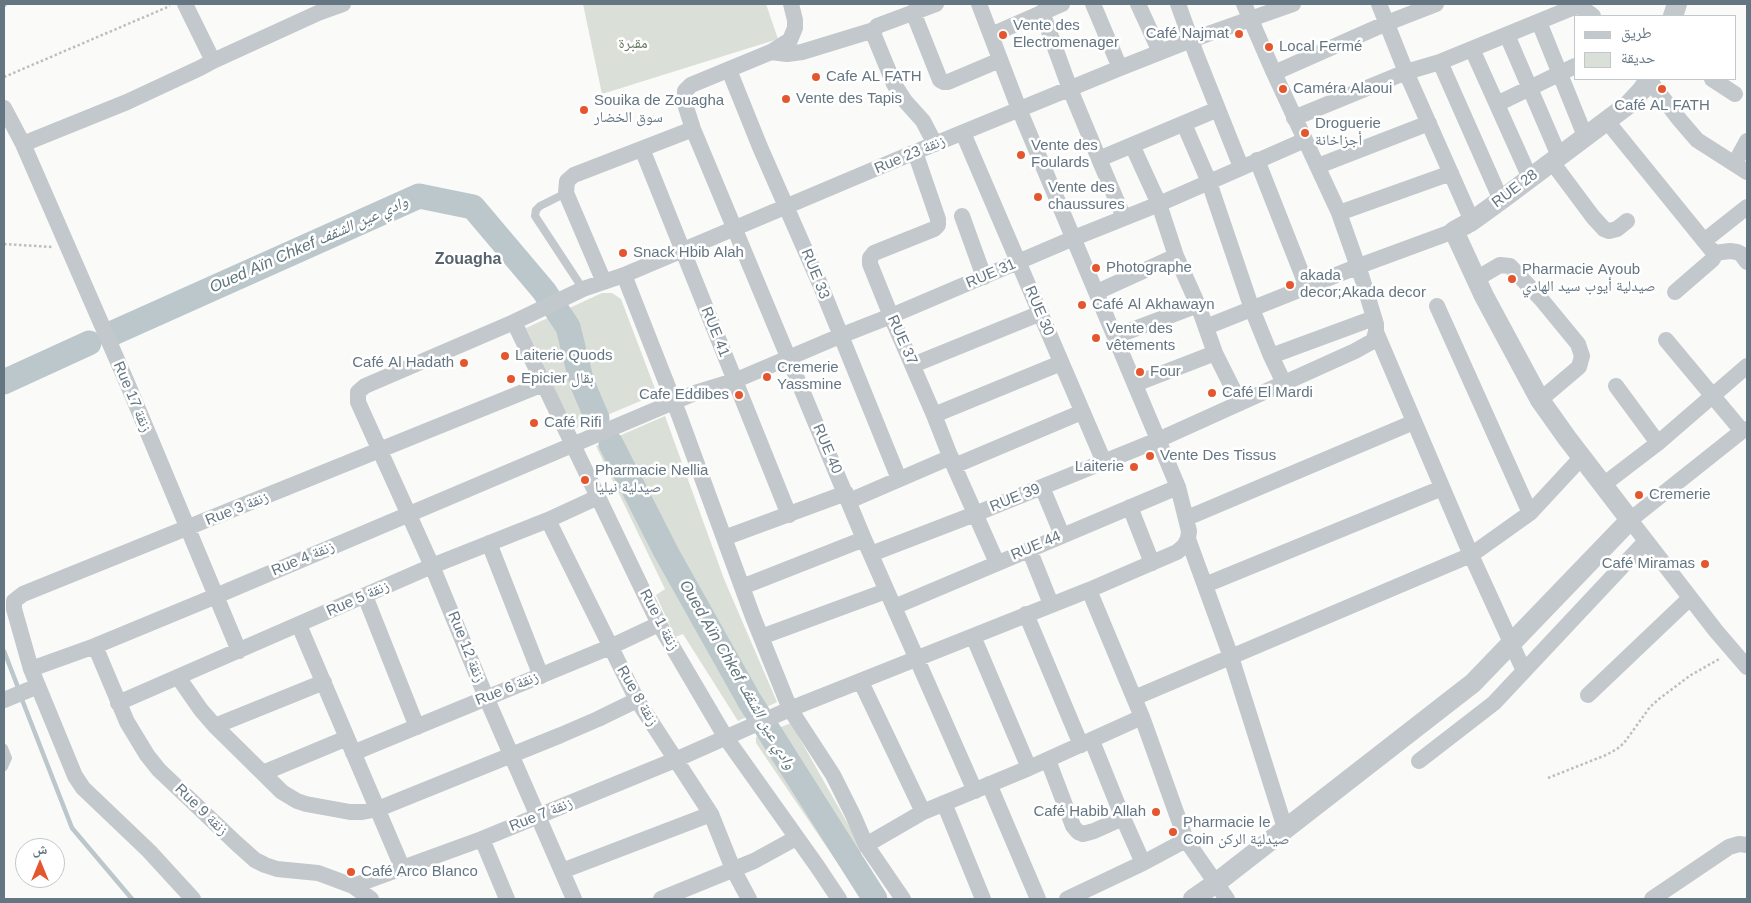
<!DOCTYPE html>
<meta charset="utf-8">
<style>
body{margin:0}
#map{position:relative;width:1751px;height:903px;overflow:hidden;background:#fafaf8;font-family:Arial,"Noto Naskh Arabic",sans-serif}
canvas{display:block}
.frame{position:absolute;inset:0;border:5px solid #657683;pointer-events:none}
.legend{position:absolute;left:1574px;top:15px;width:162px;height:65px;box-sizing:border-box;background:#fff;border:1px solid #c1c8cd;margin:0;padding:6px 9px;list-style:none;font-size:15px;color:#657683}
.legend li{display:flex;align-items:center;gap:10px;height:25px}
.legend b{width:25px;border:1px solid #c1c8cd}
.north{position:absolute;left:15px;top:838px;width:50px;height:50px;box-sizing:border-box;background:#fff;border:1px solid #c1c8cd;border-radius:50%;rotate:0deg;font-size:14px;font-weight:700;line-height:20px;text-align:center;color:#657683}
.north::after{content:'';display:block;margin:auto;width:18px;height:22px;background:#e4572e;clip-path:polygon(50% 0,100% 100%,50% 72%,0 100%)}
</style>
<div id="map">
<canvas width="1751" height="903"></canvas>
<div class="frame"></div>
<ul class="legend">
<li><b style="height:6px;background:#c3c8cc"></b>طريق</li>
<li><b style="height:14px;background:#dadfd7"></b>حديقة</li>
</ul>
<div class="north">ش</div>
</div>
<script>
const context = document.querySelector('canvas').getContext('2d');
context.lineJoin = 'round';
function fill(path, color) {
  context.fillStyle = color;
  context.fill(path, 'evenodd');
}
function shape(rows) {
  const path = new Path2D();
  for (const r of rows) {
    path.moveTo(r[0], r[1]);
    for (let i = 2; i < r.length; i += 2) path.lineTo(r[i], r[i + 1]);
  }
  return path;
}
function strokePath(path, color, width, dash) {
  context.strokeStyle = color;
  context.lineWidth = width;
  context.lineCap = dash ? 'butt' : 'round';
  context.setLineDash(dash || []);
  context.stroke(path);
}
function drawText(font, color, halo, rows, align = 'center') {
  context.font = font + ' Arial,"Noto Naskh Arabic",sans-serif';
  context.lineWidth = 5;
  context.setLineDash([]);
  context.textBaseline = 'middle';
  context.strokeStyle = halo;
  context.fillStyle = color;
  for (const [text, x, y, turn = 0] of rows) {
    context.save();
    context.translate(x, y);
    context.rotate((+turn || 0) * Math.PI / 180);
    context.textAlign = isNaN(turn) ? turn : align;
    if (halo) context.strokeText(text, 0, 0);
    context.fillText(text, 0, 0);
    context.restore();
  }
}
fill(shape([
 [583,4,766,4,778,39,602,94],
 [602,293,612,293,621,299,657,394,574,429,526,328],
 [665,416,724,579,777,702,738,721,683,634,675,637,656,595,665,589,596,446],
 [791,723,862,849,859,858,888,899,862,899,756,743,756,737]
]), '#dadfd7');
strokePath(shape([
 [4,651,19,690],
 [21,697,72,828,132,899]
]), '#bbc7cb', 4.5);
strokePath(shape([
 [113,333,419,196,473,207,544,291,568,327,582,383,597,418],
 [4,382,89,343],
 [611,444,666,552,749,700,875,899]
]), '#bbc7cb', 25);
strokePath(shape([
 [4,6,9,4],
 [4,77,170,6],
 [4,244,52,247],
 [1548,778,1606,755,1617,749,1624,743,1650,707,1659,699,1691,675,1721,658]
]), '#bbbfc2', 2.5, [2.5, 2.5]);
strokePath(shape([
 [566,193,540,206,536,210,535,216,583,289],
 [4,748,8,758,4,767]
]), '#c3c8cc', 8);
strokePath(shape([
 [791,4,795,20,795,28,790,40,771,52,691,85,685,91,685,104,693,129,864,539,975,791],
 [1093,4,1120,68],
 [1138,4,1160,52],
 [1178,4,1196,54,1241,167],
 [1244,4,1274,73,1339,213,1362,278,1376,324,1376,332,1471,555,1524,671],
 [1379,4,1406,72,1472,221],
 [1577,4,1593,16],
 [913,12,940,80,944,82,948,82,1000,60],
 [1042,12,1070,89,1099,159],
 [1539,22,1585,136],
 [991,35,1062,4],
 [1507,35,1559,156],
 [1472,49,1530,178],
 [771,52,787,54,802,52,874,30],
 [213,61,318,13,343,4],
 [1440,62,1501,200],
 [729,70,760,147,820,284,899,479],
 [1274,73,1387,23,1436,4],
 [1712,79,1735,94],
 [1649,80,1679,119,1697,140,1747,172],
 [1497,104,1575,66],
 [4,108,23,144,127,102,200,68,213,61,185,4],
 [1294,118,1406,72,1440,62,1579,5],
 [1606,120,1714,253,1714,257,1712,260,1675,292],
 [1184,124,1209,182,1252,309,1271,356,1284,383],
 [963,133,1104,462],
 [23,144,128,385,239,651],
 [935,144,923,121,905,101,894,84,873,33,877,26,936,4],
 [1132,145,1159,204,1176,256,1198,305,1215,353,1240,403],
 [642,149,789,515],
 [915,152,938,219,938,225,934,229,874,253,870,258,870,264,891,316,934,415,954,466,997,563],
 [1257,160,1307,287],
 [1552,162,1593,217,1604,229,1609,231,1617,229,1627,221],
 [1735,163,1747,141],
 [1318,166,1429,123],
 [1339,213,1451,173],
 [962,216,984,277],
 [1124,218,1099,159,1218,109],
 [1704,241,1747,207],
 [1714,253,1730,251,1737,252,1741,254,1747,262],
 [624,275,679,415,753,617,790,709,833,775,853,815,866,845,903,899],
 [1476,279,1500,265,1510,266,1541,299,1578,344,1582,356,1579,367,1540,400],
 [604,282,566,193,567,181,574,175,693,129],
 [1097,292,1176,256],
 [1437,306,1530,513],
 [514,322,659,624,726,738,817,866,839,899],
 [1206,327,1359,266,1454,231],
 [1116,336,1198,305],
 [1666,340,1742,431],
 [1271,356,1374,318],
 [913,365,1041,313],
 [1135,384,1215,353],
 [1616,386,1658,443],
 [934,415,1061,363],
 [1747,429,1742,431,1630,520,1716,631,1747,667],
 [954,466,1082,412],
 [1603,485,1658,443,1747,366],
 [1042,487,1062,535],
 [849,501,951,457],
 [1130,507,1152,563],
 [1187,518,1414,422],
 [548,520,637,700,711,814,733,869,749,899],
 [724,538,846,493],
 [1188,539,1231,657,1285,828],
 [489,543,541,676],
 [1029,549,1051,604],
 [871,554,975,514,1158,440,1355,351,1373,341,1376,332],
 [1205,585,1442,488],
 [742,587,864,539],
 [365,596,417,727],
 [894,607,1178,487],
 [1026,614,1081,745],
 [299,625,402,867],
 [973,636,1029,768],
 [761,637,886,591],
 [95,646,127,722,147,755,159,770,236,843,255,860,265,865,277,869,318,873,329,877,353,886,371,899],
 [31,669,95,646,216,596,695,393,734,381,840,336,891,316,1074,238,1159,204,1305,140],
 [178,677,201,710,215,726,282,792,297,801,306,804,350,812,362,812,378,809,561,735,598,719,637,700],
 [861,682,923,812],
 [1588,695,1690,598],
 [1134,698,1471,555,1530,513,1581,458],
 [4,700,38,686],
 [118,703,432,566,548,520,598,497],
 [215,726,324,682],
 [1092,741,1123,818,1143,863],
 [353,753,610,647,659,624],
 [1048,760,1073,826,1078,832,1083,834,1094,831,1123,818],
 [1419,761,1494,703,1646,541],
 [263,773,347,738],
 [989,784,1038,899],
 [944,803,983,899],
 [482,839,507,899],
 [1186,840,1227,899],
 [866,845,923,812,1029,768,1142,717],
 [562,871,711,814],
 [353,886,482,839,675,760,790,709,1089,590,1177,552,1184,546,1188,539,1189,531,1178,487,1019,109,979,4],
 [193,899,149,851,83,788,75,776,31,669,14,609,14,601,23,594,543,384],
 [574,899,486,697,432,566,358,402,358,392,365,386,514,322,583,289,624,275,915,152,1120,68,1191,40,1293,4],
 [661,899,754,861,796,838],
 [1067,899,1143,863,1186,840,1142,717,1089,590],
 [1652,899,1729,847,1739,844,1747,845]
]), '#c3c8cc', 16);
strokePath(shape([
 [1673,16,1677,4],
 [1193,899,1216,883,1473,683,1630,520,1567,438,1540,400,1484,296,1454,231,1472,221,1501,200,1629,104,1642,90,1650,79]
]), '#c3c8cc', 20);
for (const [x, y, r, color] of [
 [1239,34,5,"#e4572e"],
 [1003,35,5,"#e4572e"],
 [1269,47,5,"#e4572e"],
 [816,77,5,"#e4572e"],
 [1283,89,5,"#e4572e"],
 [1662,89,5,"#e4572e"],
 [786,99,5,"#e4572e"],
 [584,110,5,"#e4572e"],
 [1305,133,5,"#e4572e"],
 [1021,155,5,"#e4572e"],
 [1038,197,5,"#e4572e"],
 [623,253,5,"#e4572e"],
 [1096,268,5,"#e4572e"],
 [1512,279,5,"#e4572e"],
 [1290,285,5,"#e4572e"],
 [1082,305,5,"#e4572e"],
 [1096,338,5,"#e4572e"],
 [505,356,5,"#e4572e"],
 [464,363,5,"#e4572e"],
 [1140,372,5,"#e4572e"],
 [767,377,5,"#e4572e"],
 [511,379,5,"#e4572e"],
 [1212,393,5,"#e4572e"],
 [739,395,5,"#e4572e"],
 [534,423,5,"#e4572e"],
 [1150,456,5,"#e4572e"],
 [1134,467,5,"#e4572e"],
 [585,480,5,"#e4572e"],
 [1639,495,5,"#e4572e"],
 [1705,564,5,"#e4572e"],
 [1156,812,5,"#e4572e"],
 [1173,832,5,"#e4572e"],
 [351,872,5,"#e4572e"]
]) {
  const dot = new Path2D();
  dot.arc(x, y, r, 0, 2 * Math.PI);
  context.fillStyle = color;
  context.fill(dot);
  strokePath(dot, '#fff', 2);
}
drawText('15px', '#657683', '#fff', [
 ["Vente des",1013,26],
 ["Electromenager",1013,43],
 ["Café Najmat",1229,34,"right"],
 ["Local Fermé",1279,47],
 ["Cafe AL FATH",826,77],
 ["Caméra Alaoui",1293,89],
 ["Vente des Tapis",796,99],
 ["Souika de Zouagha",594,101],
 ["سوق الخضار",594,118],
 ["Café AL FATH",1662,106,"center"],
 ["Droguerie",1315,124],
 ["أجزاخانة",1315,141],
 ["Vente des",1031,146],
 ["Foulards",1031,163],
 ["Vente des",1048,188],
 ["chaussures",1048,205],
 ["Snack Hbib Alah",633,253],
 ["Photographe",1106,268],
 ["Pharmacie Ayoub",1522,270],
 ["صيدلية أيوب سيد الهادي",1522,287],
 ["akada",1300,276],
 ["decor;Akada decor",1300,293],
 ["Café Al Akhawayn",1092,305],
 ["Vente des",1106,329],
 ["vêtements",1106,346],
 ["Laiterie Quods",515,356],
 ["Café Al Hadath",454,363,"right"],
 ["Cremerie",777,368],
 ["Yassmine",777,385],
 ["Four",1150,372],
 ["Epicier بقال",521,379],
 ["Café El Mardi",1222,393],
 ["Cafe Eddibes",729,395,"right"],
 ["Café Rifi",544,423],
 ["Vente Des Tissus",1160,456],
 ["Laiterie",1124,467,"right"],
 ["Pharmacie Nellia",595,471],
 ["صيدلية نيليا",595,488],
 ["Cremerie",1649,495],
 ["Café Miramas",1695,564,"right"],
 ["Café Habib Allah",1146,812,"right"],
 ["Pharmacie le",1183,823],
 ["Coin صيدلية الركن",1183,840],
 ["Café Arco Blanco",361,872]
], 'left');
drawText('15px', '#687a64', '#fff', [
 ["مقبرة",633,44]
]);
drawText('15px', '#657683', '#fff', [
 ["Rue 23 زنقة",910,155,-23],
 ["RUE 28",1515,189,-37],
 ["RUE 33",815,274,68],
 ["RUE 31",991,274,-23],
 ["RUE 30",1039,311,67],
 ["RUE 41",715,332,68],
 ["RUE 37",902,340,66],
 ["Rue 17 زنقة",132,397,67],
 ["RUE 40",827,449,67],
 ["RUE 39",1015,498,-22],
 ["Rue 3 زنقة",237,509,-22],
 ["RUE 44",1036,546,-23],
 ["Rue 4 زنقة",303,559,-23],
 ["Rue 5 زنقة",358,599,-24],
 ["Rue 1 زنقة",659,620,62],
 ["Rue 12 زنقة",466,647,68],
 ["Rue 6 زنقة",507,689,-22],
 ["Rue 8 زنقة",637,696,60],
 ["Rue 9 زنقة",201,810,44],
 ["Rue 7 زنقة",541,815,-22]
]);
drawText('italic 16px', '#60757c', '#fff', [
 ["Oued Aïn Chkef وادي عين الشقف",309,245,-24],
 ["Oued Aïn Chkef وادي عين الشقف",737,675,60]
]);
drawText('bold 16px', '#57646e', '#fff', [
 ["Zouagha",468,260]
]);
</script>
